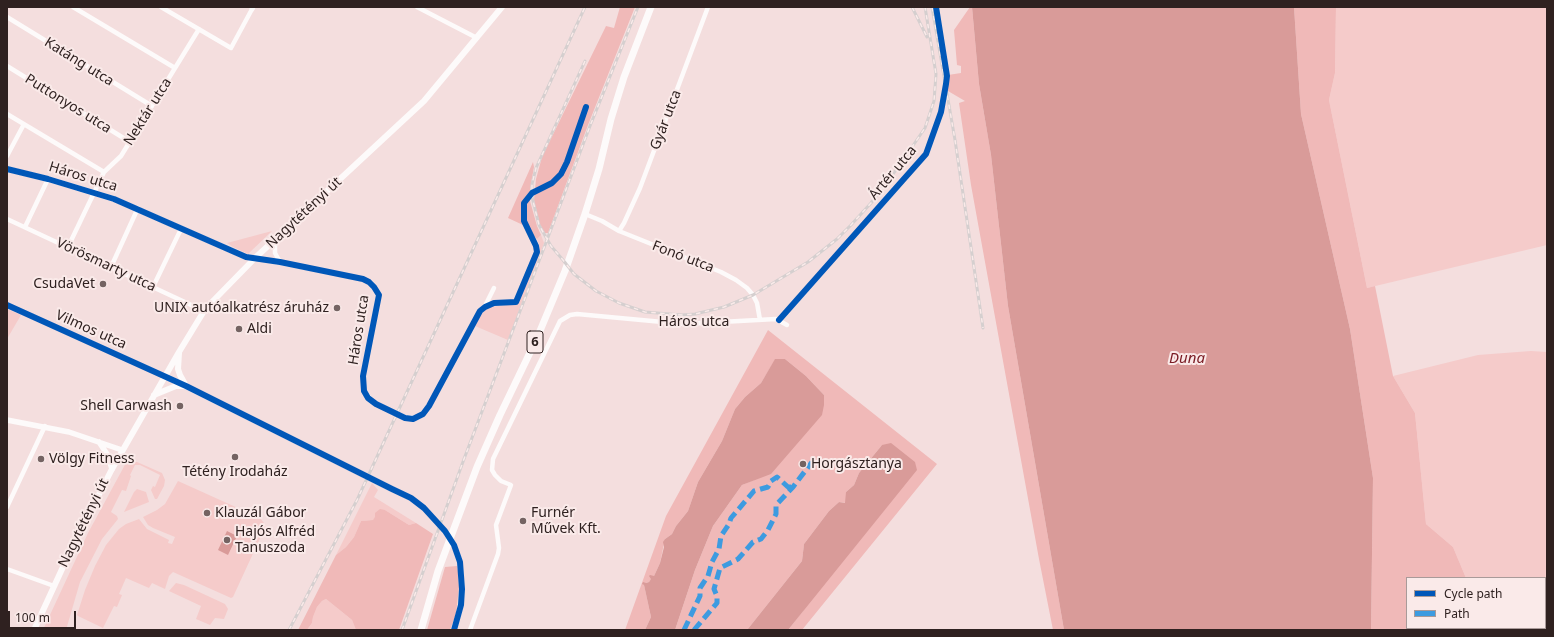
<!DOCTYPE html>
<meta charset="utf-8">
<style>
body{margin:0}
#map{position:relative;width:1554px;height:637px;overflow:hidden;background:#f4dede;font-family:"Noto Sans",sans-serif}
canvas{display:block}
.frame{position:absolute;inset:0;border:8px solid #2f2120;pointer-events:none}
.legend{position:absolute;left:1406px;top:577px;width:140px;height:52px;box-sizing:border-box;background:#faeae9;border:1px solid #a99a99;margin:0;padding:5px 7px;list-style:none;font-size:12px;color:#2f2120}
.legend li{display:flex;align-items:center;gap:8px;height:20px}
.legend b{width:20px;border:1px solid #a99a99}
.scale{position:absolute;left:8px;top:611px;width:68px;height:18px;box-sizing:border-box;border:2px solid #2f2120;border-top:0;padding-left:5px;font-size:12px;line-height:14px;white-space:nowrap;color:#2f2120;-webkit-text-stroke:3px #faeae9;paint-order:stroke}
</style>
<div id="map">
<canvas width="1554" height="637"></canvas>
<div class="frame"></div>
<ul class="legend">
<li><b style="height:5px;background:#0057b8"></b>Cycle path</li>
<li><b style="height:5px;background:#3d9be0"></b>Path</li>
</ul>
<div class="scale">100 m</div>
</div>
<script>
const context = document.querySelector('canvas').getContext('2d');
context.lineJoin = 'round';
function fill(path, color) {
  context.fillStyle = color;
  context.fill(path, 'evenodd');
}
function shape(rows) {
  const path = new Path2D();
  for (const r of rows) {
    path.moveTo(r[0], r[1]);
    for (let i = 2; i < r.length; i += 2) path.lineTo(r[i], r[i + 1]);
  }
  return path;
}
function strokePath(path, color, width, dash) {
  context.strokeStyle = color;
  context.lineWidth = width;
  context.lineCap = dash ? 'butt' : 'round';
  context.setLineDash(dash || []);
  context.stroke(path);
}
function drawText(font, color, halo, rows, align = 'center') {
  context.font = font + ' "Noto Sans",sans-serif';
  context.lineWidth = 4;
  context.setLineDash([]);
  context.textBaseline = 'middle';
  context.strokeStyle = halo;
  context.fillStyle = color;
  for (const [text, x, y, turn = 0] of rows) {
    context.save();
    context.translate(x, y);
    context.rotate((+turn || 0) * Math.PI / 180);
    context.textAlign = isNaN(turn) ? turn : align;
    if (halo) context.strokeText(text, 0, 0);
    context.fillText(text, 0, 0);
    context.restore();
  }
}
fill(shape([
 [1336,7,1547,7,1547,245,1367,288,1329,100,1335,73],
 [272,231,248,254,233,247,227,243],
 [541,235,544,243,508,340,475,326,480,316,485,310,490,307,515,304,519,302,539,252,539,244,537,239],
 [7,309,21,315,7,339],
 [1531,351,1547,352,1547,630,1486,630,1487,628,1545,628,1545,578,1466,578,1453,547,1426,524,1415,413,1393,376,1478,355],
 [127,461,137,462,162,473,165,480,164,486,157,499,155,499,151,490,153,486,155,487,160,475,140,465,135,465,130,475,131,476,126,491,122,490,111,512,117,516,118,519,102,539,80,582,66,630,43,630,88,533],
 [178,481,260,518,264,523,266,529,265,532,262,534,233,597,231,598,173,572,169,576,165,589,152,583,149,588,126,578,119,594,122,595,117,607,114,606,103,628,78,616,77,615,85,590,95,566,106,545,119,529,126,524,139,519,147,529,169,540,168,543,172,544,175,537,153,528,148,525,143,517,157,510,165,504],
 [372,483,378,490,374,497,416,523,409,525,385,510,373,520,361,521,354,537,346,547,336,555],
 [137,489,146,492,149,502,124,512,134,492],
 [176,583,184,585,225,604,228,609,224,619,215,618,210,625,196,619,201,606,169,591],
 [326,599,352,620,356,630,307,630,312,623,313,617,317,607,322,601]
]), '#f5cbca');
fill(shape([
 [620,7,635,7,588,125,548,233,545,233,540,225,534,200,536,179,542,157,606,26,614,28],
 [970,7,972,7,979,84,991,155,1008,306,1064,630,1053,630,1039,559,971,185,959,103,965,101,948,91,948,75,961,73,961,66,957,65,954,30],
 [1294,7,1336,7,1335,73,1329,100,1367,288,1375,286,1393,376,1415,413,1426,524,1453,547,1466,578,1407,578,1407,628,1487,628,1486,630,1371,630,1373,478,1350,329,1301,114],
 [533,162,534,167,530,189,530,201,537,226,541,235,537,239,523,225,508,218],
 [768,330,937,464,802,630,788,630,803,611,882,445,859,473,854,485,846,492,846,503,839,502,829,511,804,544,802,561,747,630,675,630,695,570,713,526,742,485,754,480,824,395,806,376,785,359,775,360,761,383,745,397,735,409,722,441,698,482,688,511,676,526,672,534,665,539,660,563,654,576,649,582,643,584,644,585,651,617,645,630,625,630,666,516],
 [380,509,385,510,409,525,416,523,433,534,399,630,356,630,352,620,326,599,322,601,317,607,313,617,312,623,307,630,298,630,336,555,346,547,354,537,361,521,373,520,375,517,375,513],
 [457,566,460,578,456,614,450,630,427,630,445,567]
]), '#f0b9b8');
fill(shape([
 [972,7,1294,7,1301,114,1350,329,1373,478,1371,630,1064,630,1008,306,991,155,979,84],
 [775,359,785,359,806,376,824,395,824,405,822,415,771,474,742,485,713,526,695,570,675,630,645,630,651,617,644,585,642,584,643,582,646,583,649,582,651,579,649,576,650,575,654,576,660,563,664,547,663,542,665,539,672,534,676,526,688,511,698,482,722,441,735,409,745,397,761,383],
 [891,443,915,462,917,470,788,630,747,630,802,561,804,544,829,511,839,502,845,503,846,492,854,485,859,473,882,445],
 [227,531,237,536,228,555,218,550]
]), '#d99b99');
strokePath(shape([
 [73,7,175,68],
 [161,7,231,48,251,11,253,8,251,7],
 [417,7,477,38],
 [7,17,152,106],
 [7,66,130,142],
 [7,114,104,172],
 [7,156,24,124],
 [585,214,602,221,619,231,721,272,736,280,747,288,753,295,757,303,760,320],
 [7,219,204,311],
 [25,227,48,179],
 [619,231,624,223,640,188,708,7],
 [275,240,275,253,280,262],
 [68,247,104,172,121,156,199,29],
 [255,258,333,273,363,279,372,284,379,295,363,376,364,391,372,401,394,413,408,418,419,417,429,406,480,311,485,307,494,303,516,302,537,252,536,246,524,221,524,203,532,193,552,183,561,174,567,162,586,107],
 [111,267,138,208],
 [153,287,181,229],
 [7,305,165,376],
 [485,306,494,288],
 [7,507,45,426],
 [7,569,54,586],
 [470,630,498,554,499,548,496,525,511,485,501,481,495,475,492,470,493,459,560,321,570,315,577,314,684,324,776,319,787,325]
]), '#fdfafa', 4.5);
strokePath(shape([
 [7,169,48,179,114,199,246,257,255,258],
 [165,376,392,489,411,498,424,508,445,531,454,545,460,562,462,589,461,605,454,630],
 [7,420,69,432,122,450],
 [99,442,107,454,112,469]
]), '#fdfafa', 5.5);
strokePath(shape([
 [154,395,176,386,186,386,180,375,178,369,179,353],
 [34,630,74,543,112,469,179,352,204,311,214,300,255,258,424,101,502,7]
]), '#fdfafa', 6);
strokePath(shape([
 [421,630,438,571,477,467,500,415,537,338,565,271,585,214,599,169,611,119,624,77,651,7]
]), '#fdfafa', 7);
const rail = shape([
 [912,7,927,37],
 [932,7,955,140,983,328],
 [585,61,536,168,532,184,532,197,539,225,551,246,563,260,574,274,596,291,619,303,645,312,682,315,695,314,724,307,753,295,808,262,837,239,851,225,871,203,899,166,925,128,934,101,936,74,925,7],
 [289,630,357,500,585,7],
 [402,630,464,459,522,306,590,126,638,7]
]);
strokePath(rail, '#d5cfcf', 3);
strokePath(rail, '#faeae9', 1.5, [4.5]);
strokePath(shape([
 [684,630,700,596,700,588,708,576,712,562,719,549,721,536,729,524,731,518,754,491,768,487,771,481,777,477,788,487,793,487],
 [694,630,717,603,717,596,714,589,720,568,738,559,753,542,761,539,768,530,776,514,776,505,793,487,812,462]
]), '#3d9be0', 5, [10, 5]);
strokePath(shape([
 [7,169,48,179,114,199,246,257,280,262,363,279,369,282,374,287,379,295,363,376,364,391,368,398,376,404,405,418,413,419,423,414,429,406,480,311,485,307,494,303,516,302,537,252,536,246,524,221,524,203,532,193,552,183,561,174,567,162,586,107],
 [7,305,186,386,392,489,411,498,424,508,445,531,454,545,460,562,462,589,461,605,454,630],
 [779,320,926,154,941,112,946,84,947,76,936,7]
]), '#0057b8', 6);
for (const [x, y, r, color] of [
 [103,284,4,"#746362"],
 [337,308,4,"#746362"],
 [239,329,4,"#746362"],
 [180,406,4,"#746362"],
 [235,457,4,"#746362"],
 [41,459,4,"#746362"],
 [803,464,4,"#746362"],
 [207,513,4,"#746362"],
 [523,521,4,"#746362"],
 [227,540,4,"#746362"]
]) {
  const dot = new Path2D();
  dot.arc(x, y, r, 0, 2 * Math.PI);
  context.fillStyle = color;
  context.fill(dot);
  strokePath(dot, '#faeae9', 1.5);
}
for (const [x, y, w] of [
 [535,342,16]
]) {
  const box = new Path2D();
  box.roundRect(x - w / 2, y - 11, w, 22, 3);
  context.fillStyle = '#faeae9';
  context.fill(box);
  strokePath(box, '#2f2120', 1);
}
drawText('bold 13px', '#2f2120', null, [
 ["6",535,342]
]);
drawText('14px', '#2f2120', '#faeae9', [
 ["Katáng utca",79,62,32],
 ["Puttonyos utca",68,104,32],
 ["Nektár utca",148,112,-58],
 ["Gyár utca",666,120,-69],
 ["Ártér utca",893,173,-50],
 ["Háros utca",83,177,17],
 ["Nagytétényi út",304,213,-43],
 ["Fonó utca",683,257,21],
 ["Vörösmarty utca",106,265,25],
 ["Háros utca",694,322],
 ["Vilmos utca",91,330,24],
 ["Háros utca",359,330,-81],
 ["Nagytétényi út",84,523,-64]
]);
drawText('14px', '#2f2120', '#faeae9', [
 ["CsudaVet",95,284,"right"],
 ["UNIX autóalkatrész áruház",329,308,"right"],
 ["Aldi",247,329],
 ["Shell Carwash",172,406,"right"],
 ["Völgy Fitness",49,459],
 ["Horgásztanya",811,464],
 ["Tétény Irodaház",235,472,"center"],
 ["Klauzál Gábor",215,513],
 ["Furnér",531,513],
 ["Művek Kft.",531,529],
 ["Hajós Alfréd",235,532],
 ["Tanuszoda",235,548]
], 'left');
drawText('italic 15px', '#7a1b23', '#faeae9', [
 ["Duna",1187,359]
]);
</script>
